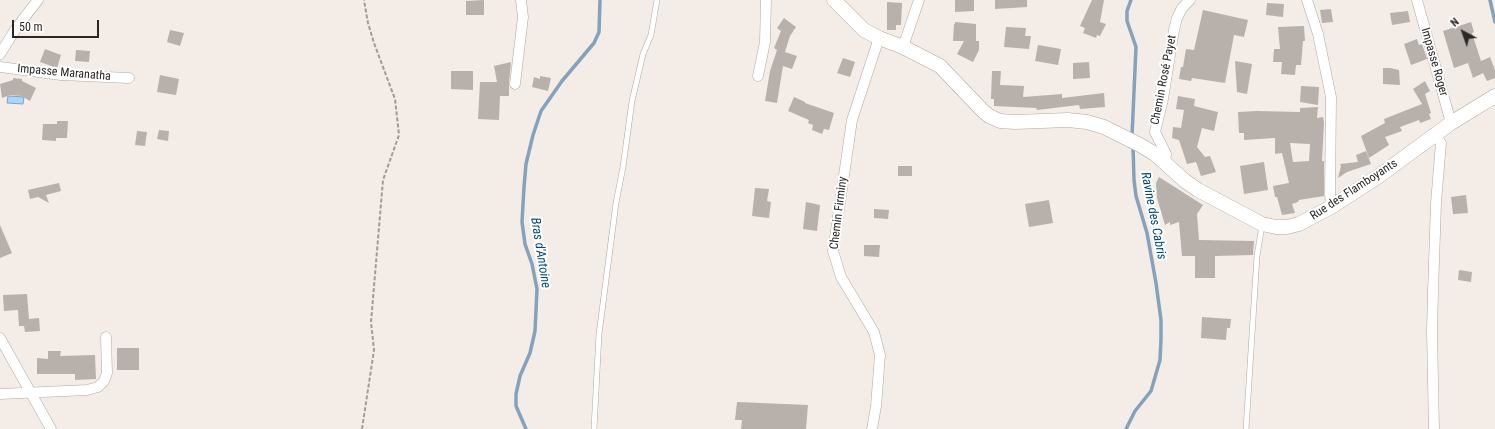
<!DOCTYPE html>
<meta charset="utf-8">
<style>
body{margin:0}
#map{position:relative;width:1495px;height:429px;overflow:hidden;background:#f4ece6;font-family:"Roboto Condensed",sans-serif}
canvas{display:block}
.north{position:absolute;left:1443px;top:12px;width:40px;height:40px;-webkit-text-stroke:3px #fff;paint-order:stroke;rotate:319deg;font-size:11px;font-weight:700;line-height:16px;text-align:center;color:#2a2725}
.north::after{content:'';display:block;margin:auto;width:14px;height:18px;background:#2a2725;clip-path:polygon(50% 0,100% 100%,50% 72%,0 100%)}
.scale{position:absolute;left:12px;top:20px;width:87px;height:18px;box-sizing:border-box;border:2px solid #2a2725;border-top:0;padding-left:5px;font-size:12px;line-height:14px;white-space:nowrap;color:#2a2725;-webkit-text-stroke:3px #fff;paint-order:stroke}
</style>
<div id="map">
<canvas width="1495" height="429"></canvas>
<div class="north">N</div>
<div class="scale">50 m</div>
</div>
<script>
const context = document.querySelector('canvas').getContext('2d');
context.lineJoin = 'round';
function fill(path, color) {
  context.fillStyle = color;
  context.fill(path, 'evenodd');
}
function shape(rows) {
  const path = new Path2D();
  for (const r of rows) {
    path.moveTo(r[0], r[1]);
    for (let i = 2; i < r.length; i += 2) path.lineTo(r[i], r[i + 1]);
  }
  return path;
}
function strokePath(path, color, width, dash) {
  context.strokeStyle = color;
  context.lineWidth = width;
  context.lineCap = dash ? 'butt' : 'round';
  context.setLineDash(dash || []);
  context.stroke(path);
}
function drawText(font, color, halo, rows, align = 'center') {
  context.font = font + ' "Roboto Condensed",sans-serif';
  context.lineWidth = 4;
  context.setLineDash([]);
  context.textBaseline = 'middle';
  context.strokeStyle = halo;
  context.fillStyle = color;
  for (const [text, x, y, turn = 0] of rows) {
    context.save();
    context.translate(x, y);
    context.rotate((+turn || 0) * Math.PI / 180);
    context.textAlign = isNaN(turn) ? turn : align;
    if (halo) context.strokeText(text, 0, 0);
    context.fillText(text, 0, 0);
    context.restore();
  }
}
const water = shape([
 [8,96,24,97,23,104,7,103,8,96]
]);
fill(water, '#aad6fc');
strokePath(water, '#84a2bc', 1);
strokePath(shape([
 [1131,0,1127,11,1127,21,1136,47,1132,136],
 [1490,0,1495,22],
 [526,429,516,406,516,394,520,376,530,353,535,331,537,289,532,264,525,244,522,222,524,187,526,164,533,135,541,111,562,81,594,43,599,32,600,0],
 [1126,429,1135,411,1151,391,1160,360,1161,339,1161,320,1156,283,1147,233,1136,196,1134,180,1133,146]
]), '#84a2bc', 3.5);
fill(shape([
 [484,0,484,15,466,15,466,1],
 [955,0,974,0,974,11,955,12],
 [995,0,1027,0,1027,7,995,9],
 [1092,0,1104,0,1100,22,1106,24,1100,36,1097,35,1096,38,1083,33,1085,28,1080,26],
 [887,2,902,3,901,25,896,25,896,30,887,30],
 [1267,3,1284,4,1283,17,1266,15],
 [1331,9,1333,22,1322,23,1320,10],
 [1203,10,1248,20,1244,37,1234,35,1225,83,1192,78,1191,81,1179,79,1181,67,1183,67,1186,49,1194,50],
 [1408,11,1410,22,1392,25,1390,13],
 [784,18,796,27,790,36,785,52,797,56,792,69,783,66,777,103,765,101,770,71,777,50,774,48,781,31,777,28],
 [955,22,976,24,976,41,979,41,979,50,973,62,957,54,964,41,953,41,954,24,955,24],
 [1471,22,1474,32,1472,33,1481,61,1490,57,1495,70,1495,78,1487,81,1483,73,1473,78,1468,63,1454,68,1443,31],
 [1304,26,1305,41,1303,41,1301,65,1296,65,1295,75,1281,74,1282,62,1273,62,1274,49,1280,49,1278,27],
 [1006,27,1026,28,1025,36,1031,36,1029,49,1004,47],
 [170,30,184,33,180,46,167,42],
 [1417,39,1419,45,1422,44,1427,59,1411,65,1404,44],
 [1038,45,1061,49,1058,65,1035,61],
 [45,49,61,55,57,68,40,62],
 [76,50,90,51,89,62,75,61],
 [843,58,855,62,850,77,837,73],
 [1235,61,1252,64,1247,94,1237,92],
 [511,62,509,83,509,96,500,96,499,120,478,119,480,82,497,82,494,66],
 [1089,62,1090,78,1073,79,1073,63],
 [1383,68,1390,68,1399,70,1400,85,1383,84],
 [451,71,473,71,473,90,451,89],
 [992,71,1001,71,1000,85,1024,86,1023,97,1062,94,1062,98,1104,93,1105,107,1080,109,1079,105,1037,110,1036,108,994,106,994,99,991,99],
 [160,75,179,79,176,95,157,92],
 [540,76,551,78,548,91,532,87,534,77,540,79],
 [13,78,22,79,22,81,36,88,30,101,22,96,10,95,2,98,0,84,13,80],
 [1425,81,1430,91,1425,94,1431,113,1429,114,1431,119,1420,123,1419,120,1400,127,1402,131,1385,137,1389,145,1369,158,1361,136,1385,123,1384,119,1422,104,1413,89],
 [1301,86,1319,87,1318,105,1300,102],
 [1178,96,1195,99,1194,106,1218,112,1214,131,1202,128,1197,147,1205,157,1210,156,1216,172,1201,176,1196,162,1187,164,1179,140,1172,138,1173,127,1181,128,1184,110,1176,109],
 [794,97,805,102,805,103,834,113,829,130,824,129,822,134,812,130,813,125,808,123,809,120,788,111],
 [1318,107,1317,118,1323,117,1324,123,1322,161,1324,161,1324,196,1299,200,1298,202,1292,204,1295,213,1282,215,1277,197,1275,197,1273,186,1289,183,1282,153,1275,154,1275,138,1244,140,1244,133,1239,133,1238,112,1257,111,1300,112,1300,108],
 [1290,143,1310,144,1309,161,1293,162],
 [57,121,68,121,67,138,56,138,56,141,42,140,43,124,57,124],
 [159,130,169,131,168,141,157,139],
 [137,131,147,132,145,146,135,145],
 [1366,151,1371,164,1347,172,1338,178,1341,166,1340,164,1358,162,1356,155],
 [1264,162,1268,190,1244,194,1240,166],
 [898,166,912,166,912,176,898,176],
 [1159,177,1203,205,1197,214,1199,240,1254,241,1253,255,1215,256,1215,278,1195,278,1195,256,1182,256,1179,222,1170,225,1170,222,1165,225,1157,198,1156,183],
 [59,183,61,191,46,195,49,203,38,197,30,199,28,190],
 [755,188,769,189,767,201,771,202,769,218,752,216],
 [1466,195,1468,213,1453,214,1451,197],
 [1049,200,1053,223,1029,227,1025,204],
 [806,202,820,205,817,231,803,229],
 [874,209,889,210,888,219,874,218],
 [0,225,12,253,0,258],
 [864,245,880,245,879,257,864,256],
 [1459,270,1472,272,1471,282,1458,280],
 [27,294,29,319,39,318,40,331,25,332,24,326,19,326,18,310,4,311,3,295],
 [1202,317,1231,319,1230,328,1227,328,1226,340,1201,338],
 [117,348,139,348,139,370,117,370],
 [48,351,61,351,60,356,95,355,96,379,75,380,75,374,37,374,37,358,48,359],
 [737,402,808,405,806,429,741,429,742,420,735,420]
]), '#b8b1ab');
const service = shape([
 [594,429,599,334,616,203,623,167,632,101,643,54,651,35,657,0],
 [1246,429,1257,256,1262,225]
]);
const minor = shape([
 [1307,0,1318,34,1331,97,1330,194,1331,207],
 [1417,0,1451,123],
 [903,47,919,0],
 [0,54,17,27,38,0],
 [0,67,61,75,129,78],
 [758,76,765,42,766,0],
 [515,84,523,17,521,0],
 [1165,162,1166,154,1155,132,1163,99,1174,30,1177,18,1182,8,1190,0],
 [0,338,51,429],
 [0,394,87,390,98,387,104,381,107,373,106,337],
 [872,429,876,406,880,355,874,332,841,277,833,251,852,120,879,38],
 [1434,429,1432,331,1433,292,1436,203,1441,143,1435,135]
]);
const secondary = shape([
 [834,0,864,30,879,38,903,47,940,66,982,110,989,116,1000,121,1015,122,1068,120,1087,122,1104,127,1140,145,1155,154,1185,181,1198,190,1262,224,1276,227,1287,227,1299,224,1331,207,1379,176,1451,123,1495,96]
]);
strokePath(service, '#b0a8a2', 6);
strokePath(minor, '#b0a8a2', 11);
strokePath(secondary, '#b0a8a2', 15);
strokePath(shape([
 [362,429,374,350,371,322,383,180,399,135,395,99,374,43,368,23,364,0]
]), '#a29c97', 2, [4, 2]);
strokePath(service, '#fff', 5);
strokePath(minor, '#fff', 10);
strokePath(secondary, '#fff', 14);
drawText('12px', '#2a2725', '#fff', [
 ["Impasse Roger",1434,62,74],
 ["Impasse Maranatha",64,73,5],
 ["Chemin Rosé Payet",1164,80,-79],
 ["Rue des Flamboyants",1354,190,-33],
 ["Chemin Firminy",839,213,-83]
]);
drawText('italic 13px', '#004a77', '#fff', [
 ["Ravine des Cabris",1153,216,79],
 ["Bras d'Antoine",540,253,81]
]);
</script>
